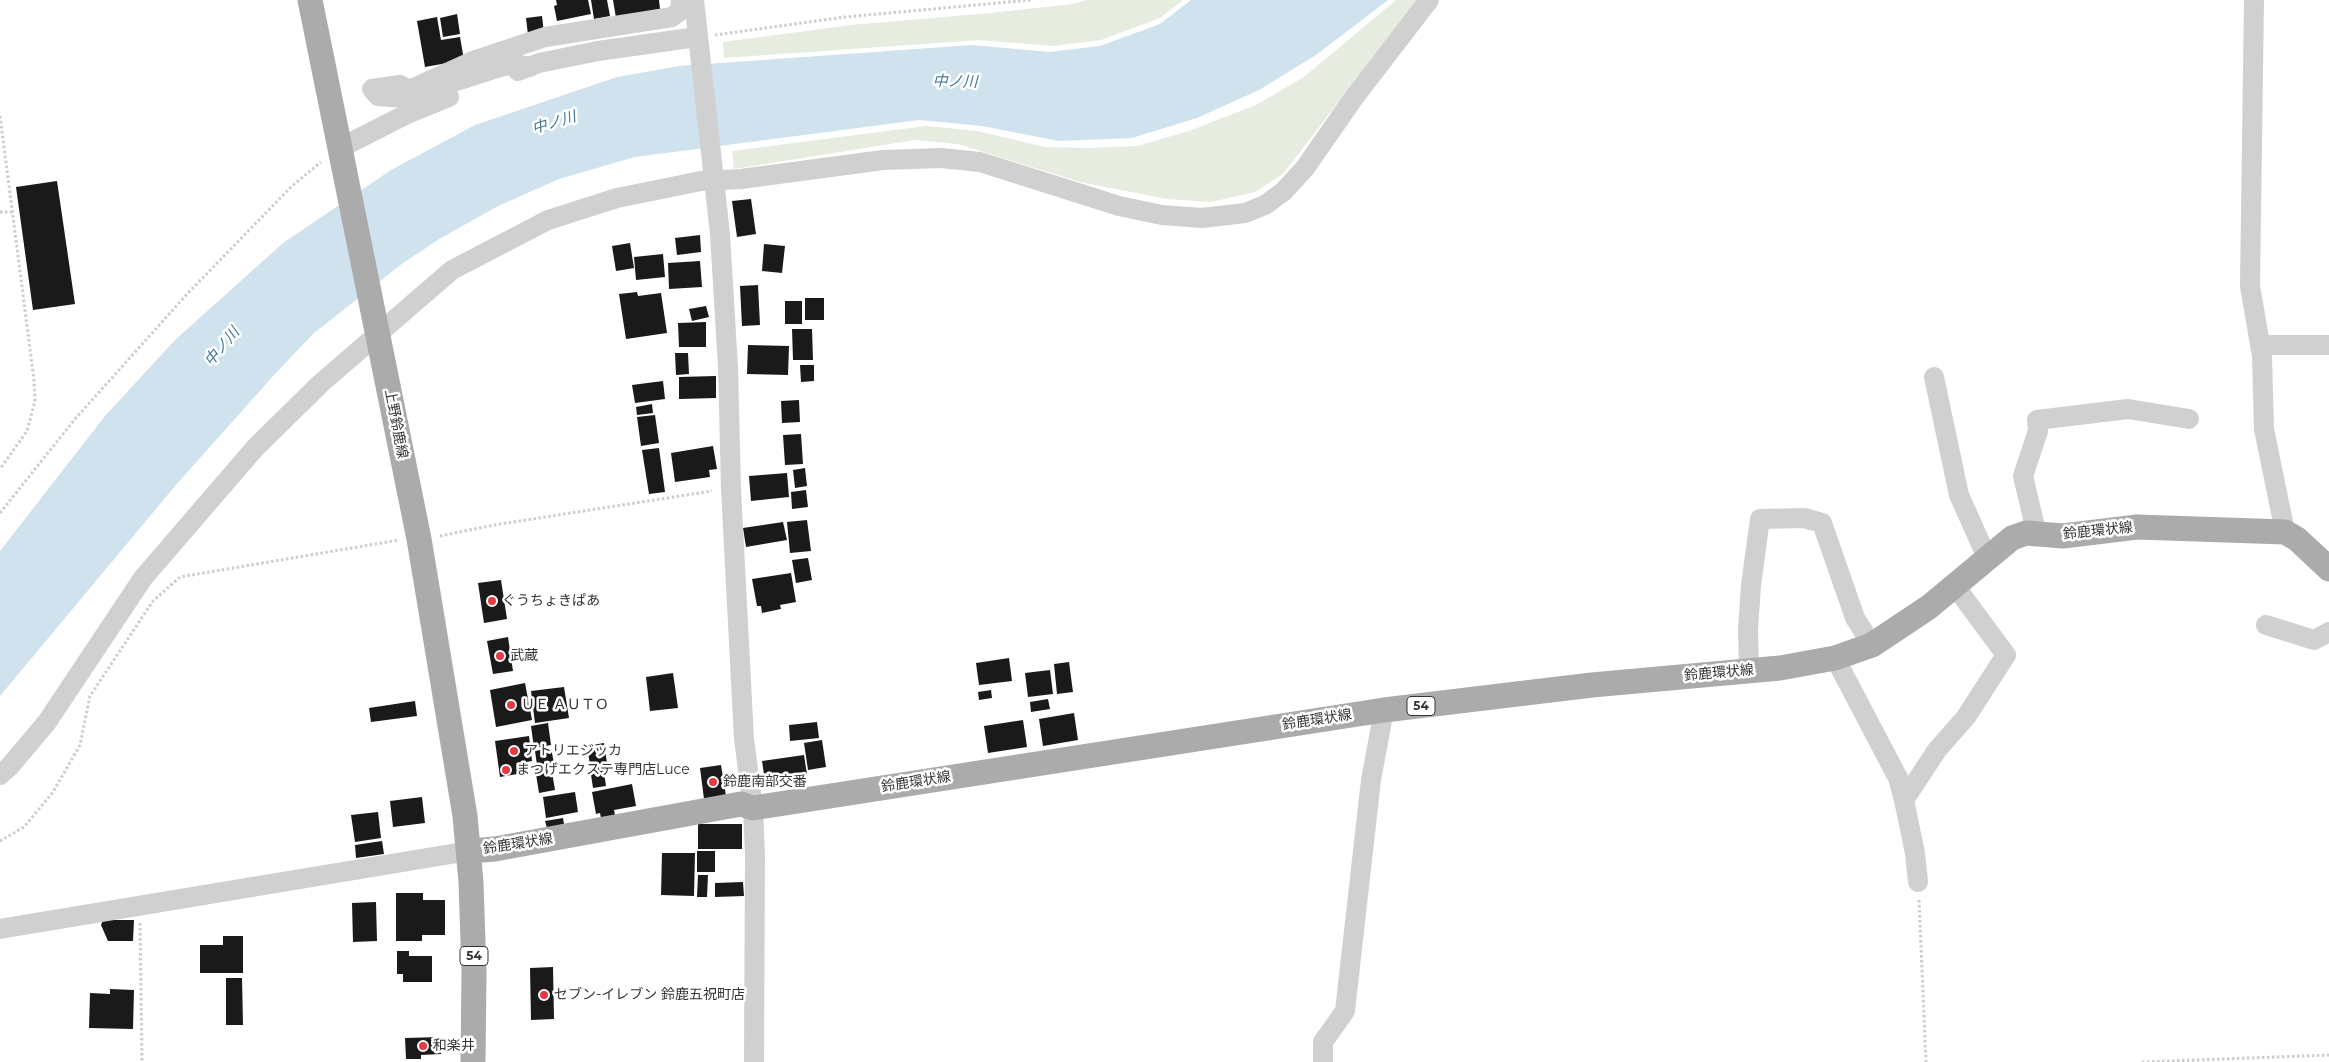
<!DOCTYPE html>
<meta charset="utf-8">
<style>
body{margin:0}
canvas{display:block;background:#fff}
</style>
<canvas width="2329" height="1062"></canvas>
<script>
const context = document.querySelector('canvas').getContext('2d');
context.lineJoin = 'round';
function fill(path, color) {
  context.fillStyle = color;
  context.fill(path, 'evenodd');
}
function shape(rows) {
  const path = new Path2D();
  for (const r of rows) {
    path.moveTo(r[0], r[1]);
    for (let i = 2; i < r.length; i += 2) path.lineTo(r[i], r[i + 1]);
  }
  return path;
}
function strokePath(path, color, width, dash) {
  context.strokeStyle = color;
  context.lineWidth = width;
  context.lineCap = dash ? 'butt' : 'round';
  context.setLineDash(dash || []);
  context.stroke(path);
}
function drawText(font, color, halo, rows, align = 'center') {
  context.font = font + ' Montserrat,"Noto Sans JP",sans-serif';
  context.lineWidth = 5;
  context.setLineDash([]);
  context.textBaseline = 'middle';
  context.strokeStyle = halo;
  context.fillStyle = color;
  for (const [text, x, y, turn = 0] of rows) {
    context.save();
    context.translate(x, y);
    context.rotate((+turn || 0) * Math.PI / 180);
    context.textAlign = isNaN(turn) ? turn : align;
    if (halo) context.strokeText(text, 0, 0);
    context.fillText(text, 0, 0);
    context.restore();
  }
}
fill(shape([
 [1087,0,1183,0,1160,18,1101,40,1054,46,979,40,724,58,723,42,851,25,990,13,1073,4],
 [1396,0,1417,0,1283,174,1255,192,1211,202,1167,199,1080,182,958,144,915,140,734,169,732,151,926,126,977,131,1045,147,1086,148,1137,146,1189,131,1256,105,1304,77]
]), '#e6ecdf');
fill(shape([
 [1191,0,1388,0,1316,55,1259,90,1197,118,1132,138,1059,141,982,126,919,120,635,157,559,179,498,206,441,238,403,263,314,333,275,374,175,486,0,696,0,551,105,416,175,340,283,243,391,170,475,125,617,77,679,66,972,45,1049,52,1100,46,1160,24]
]), '#cfe2ee');
fill(shape([
 [556,0,588,0,591,14,557,21,554,6,557,5],
 [591,0,607,0,610,16,594,19],
 [613,0,659,0,660,9,616,18],
 [457,14,460,34,443,37,440,18],
 [542,16,544,33,528,35,526,18],
 [437,17,441,40,460,37,464,60,425,67,417,21],
 [57,181,75,304,33,310,16,187],
 [751,199,756,234,737,237,732,201],
 [700,235,701,252,677,255,675,238],
 [630,243,634,268,616,271,612,246],
 [764,244,785,246,782,273,762,271],
 [663,254,665,277,636,280,634,257],
 [700,261,702,287,669,289,668,263],
 [758,285,760,325,742,326,740,286],
 [637,292,638,296,661,293,667,333,626,339,619,294],
 [805,298,824,298,824,320,805,320],
 [785,301,802,301,802,324,785,324],
 [706,306,709,317,692,321,689,309],
 [706,322,706,347,679,347,678,323],
 [792,329,812,329,813,360,793,360],
 [748,345,789,346,788,375,747,374],
 [675,353,688,353,689,374,676,375],
 [800,365,814,365,814,381,801,382],
 [716,376,716,398,679,399,679,377],
 [663,381,665,399,635,403,632,385],
 [799,400,800,422,782,423,781,401],
 [652,404,653,413,637,415,636,407],
 [655,415,659,443,641,446,637,417],
 [801,434,803,464,785,465,783,435],
 [713,446,717,469,709,470,710,477,675,482,671,453],
 [659,448,665,492,649,494,642,450],
 [805,468,807,486,795,488,793,470],
 [787,473,789,497,751,501,749,476],
 [806,490,808,507,792,509,791,492],
 [807,520,811,551,790,553,787,522],
 [783,522,787,540,746,547,743,528],
 [808,558,812,580,796,583,792,560],
 [791,573,796,602,780,605,781,609,762,613,761,606,757,606,752,579],
 [501,580,507,619,484,623,478,583],
 [508,637,513,671,493,674,487,641],
 [1009,658,1012,681,979,685,976,663],
 [1069,662,1073,692,1057,694,1054,664],
 [1050,670,1053,694,1028,697,1025,673],
 [673,673,678,708,650,711,646,677],
 [525,683,532,720,496,727,490,690],
 [564,687,569,718,535,723,531,691],
 [991,690,992,698,979,700,978,692],
 [1048,699,1050,709,1031,712,1030,702],
 [415,701,417,716,371,722,369,708],
 [1074,713,1078,740,1043,746,1039,719],
 [1023,720,1027,747,988,753,984,726],
 [817,722,819,738,790,741,789,725],
 [548,723,551,745,534,748,531,726],
 [529,736,532,761,521,763,523,773,500,777,495,741],
 [822,740,826,767,808,770,804,743],
 [604,743,607,763,590,765,587,746],
 [551,748,554,763,537,765,535,751],
 [804,755,808,781,766,788,762,761],
 [721,765,726,796,704,799,700,768],
 [551,766,555,790,539,793,535,768],
 [603,766,606,786,593,788,590,768],
 [632,784,636,806,614,810,615,815,601,818,600,813,596,814,592,792],
 [575,792,578,812,546,818,543,797],
 [422,797,425,823,393,827,390,801],
 [378,812,381,838,355,842,351,815],
 [563,818,564,824,547,828,545,821],
 [698,824,742,824,742,849,698,849],
 [382,841,384,854,356,858,355,845],
 [697,851,715,851,715,872,697,872],
 [662,853,695,853,694,896,661,895],
 [698,875,708,875,707,897,697,897],
 [743,882,744,896,715,897,715,883],
 [396,893,423,893,423,900,445,900,445,935,422,935,422,941,396,941],
 [376,902,377,941,353,942,352,903],
 [103,920,134,920,133,941,108,941,101,925],
 [223,936,243,936,243,973,200,973,200,945,223,945],
 [397,951,409,951,409,956,432,956,432,982,403,982,403,974,397,974],
 [553,967,554,1019,531,1020,530,968],
 [226,978,242,978,243,1025,226,1025],
 [110,989,134,990,133,1029,89,1028,90,993,110,994],
 [441,1037,441,1054,421,1055,421,1059,406,1059,405,1038]
]), '#1a1a1a');
strokePath(shape([
 [715,35,845,17,1031,0],
 [0,116,34,380,35,401,27,431,0,469],
 [0,212,13,212],
 [0,513,75,419,188,293,292,186,321,162],
 [440,536,494,525,712,491],
 [0,841,24,827,53,792,80,745,90,696,153,601,180,577,399,540],
 [1919,900,1926,1062],
 [140,923,142,1062],
 [2142,1062,2329,1055]
]), '#cdcdcd', 3, [2.5, 2.5]);
strokePath(shape([
 [694,0,720,234,728,367,731,489,744,739,753,808,755,855,754,1062],
 [2254,0,2250,286,2262,356,2264,429,2285,532],
 [530,67,515,64,500,67,404,98,378,96,372,89,400,85,409,90,473,61,545,37,672,17,680,11,681,0],
 [518,71,539,63,598,51,697,37],
 [340,148,407,114,449,97],
 [2261,345,2329,345],
 [1934,377,1959,495,1988,560],
 [2037,535,2023,476,2038,431,2037,420,2128,409,2189,419],
 [2266,625,2314,640,2329,632],
 [1835,658,1898,778,1904,800],
 [1749,671,1748,630,1751,585,1760,519,1804,518,1822,523,1855,618,1872,645],
 [0,775,10,766,47,722,143,578,255,448,320,384,452,270,548,220,617,198,701,181,741,179,883,160,941,158,980,162,1119,206,1162,215,1202,218,1245,213,1265,205,1284,191,1305,168,1353,99,1429,0],
 [1918,882,1915,853,1904,800,1937,750,1966,717,2006,655,1955,586],
 [0,929,469,851],
 [1323,1062,1323,1042,1345,1011,1371,780,1384,710]
]), '#d0d0d0', 20);
strokePath(shape([
 [310,0,419,539,465,816,471,882,474,972,473,1062],
 [469,851,495,849,741,804,753,808,1384,710,1592,685,1780,668,1835,658,1872,645,1929,607,2012,538,2026,533,2063,536,2137,527,2285,532,2297,539,2329,569]
]), '#ababab', 25);
for (const [x, y, r, color] of [
 [492,601,5,"#e63946"],
 [500,656,5,"#e63946"],
 [511,705,5,"#e63946"],
 [514,751,5,"#e63946"],
 [506,770,5,"#e63946"],
 [713,782,5,"#e63946"],
 [544,995,5,"#e63946"],
 [423,1046,5,"#e63946"]
]) {
  const dot = new Path2D();
  dot.arc(x, y, r, 0, 2 * Math.PI);
  context.fillStyle = color;
  context.fill(dot);
  strokePath(dot, '#fff', 2);
}
for (const [x, y, w] of [
 [1421,706,28],
 [474,956,28]
]) {
  const box = new Path2D();
  box.roundRect(x - w / 2, y - 9.5, w, 19, 4);
  context.fillStyle = '#fff';
  context.fill(box);
  strokePath(box, '#333', 1);
}
drawText('bold 12px', '#333', null, [
 ["54",1421,706],
 ["54",474,956]
]);
drawText('14px', '#333', '#fff', [
 ["上野鈴鹿線",396,424,79],
 ["鈴鹿環状線",2098,531,-6],
 ["鈴鹿環状線",1719,673,-5],
 ["鈴鹿環状線",1317,720,-9],
 ["鈴鹿環状線",916,782,-9],
 ["鈴鹿環状線",518,844,-9]
]);
drawText('14px', '#333', '#fff', [
 ["ぐうちょきぱあ",502,601],
 ["武蔵",510,656],
 ["ＵＥ ＡＵＴＯ",521,705],
 ["アトリエジッカ",524,751],
 ["まつげエクステ専門店Luce",516,770],
 ["鈴鹿南部交番",723,782],
 ["セブン-イレブン 鈴鹿五祝町店",554,995],
 ["和楽井",433,1046]
], 'left');
drawText('italic 15px', '#3f7597', '#fff', [
 ["中ノ川",955,82,1],
 ["中ノ川",554,123,-17],
 ["中ノ川",222,347,-50]
]);
</script>
